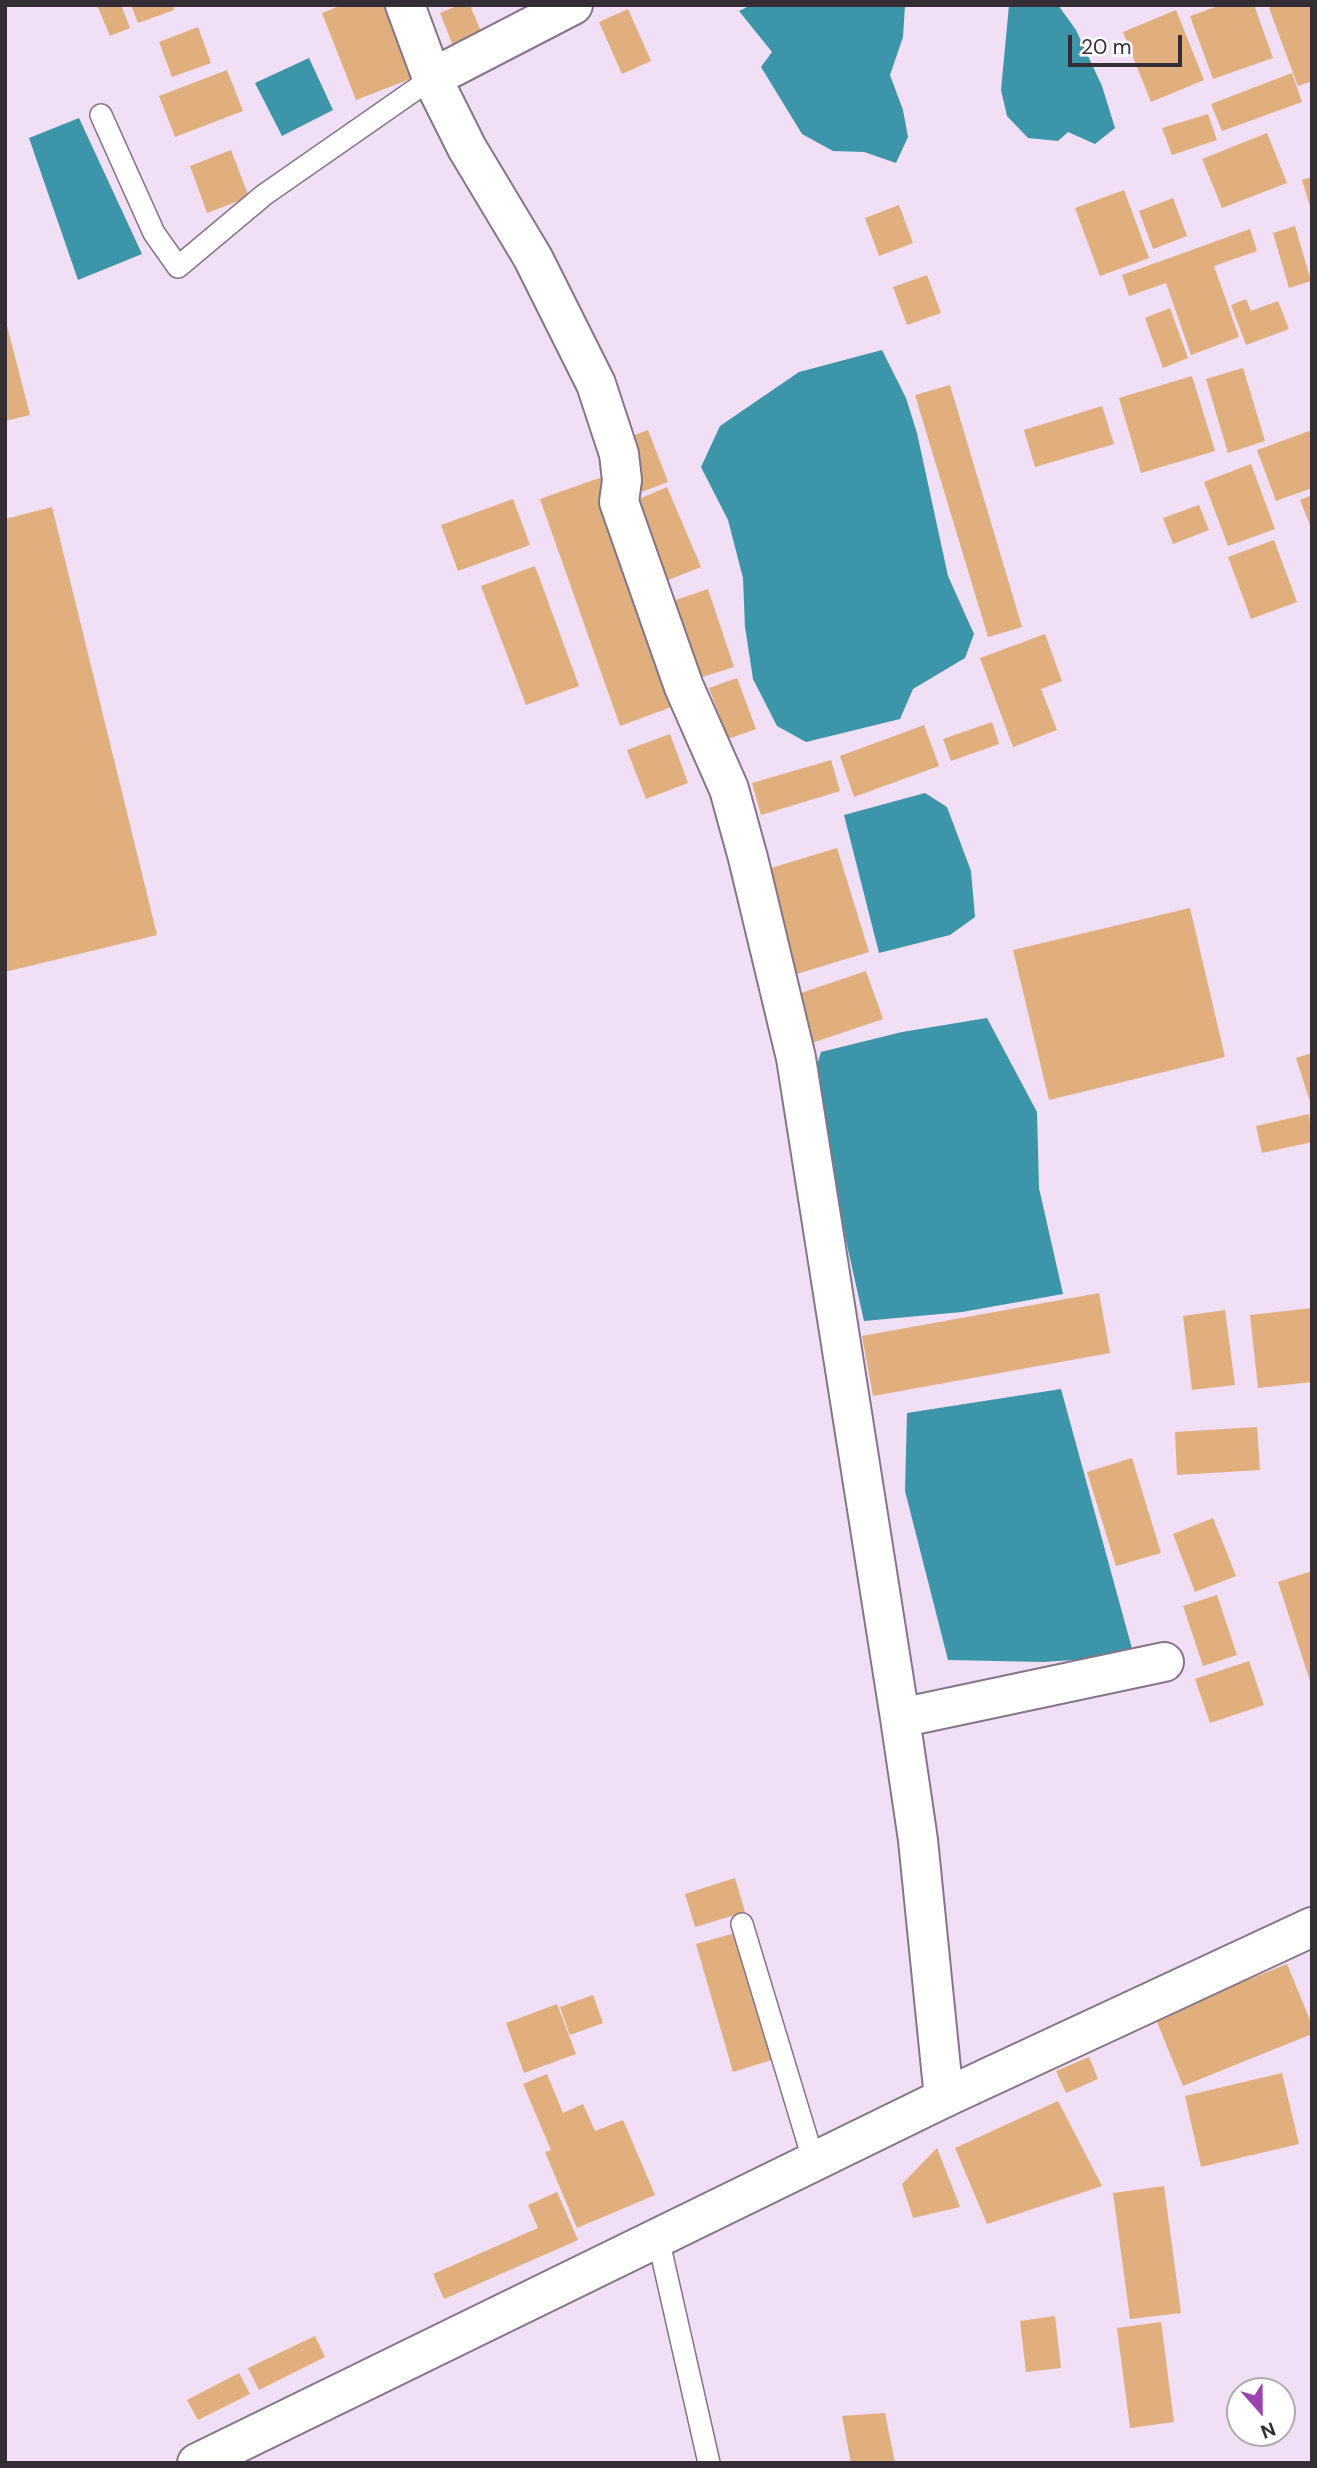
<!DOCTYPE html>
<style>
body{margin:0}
#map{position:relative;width:1317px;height:2468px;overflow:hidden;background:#f1dff6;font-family:"DM Sans",sans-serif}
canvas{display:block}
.frame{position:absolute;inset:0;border:7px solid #342d36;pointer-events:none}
.north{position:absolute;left:1226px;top:2377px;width:70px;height:70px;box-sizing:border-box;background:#fff;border:2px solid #aeabaf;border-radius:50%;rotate:159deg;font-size:19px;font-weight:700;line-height:28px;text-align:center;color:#342d36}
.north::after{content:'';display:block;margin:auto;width:24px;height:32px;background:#9b43b0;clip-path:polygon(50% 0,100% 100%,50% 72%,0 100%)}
.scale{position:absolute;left:1068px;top:35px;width:114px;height:32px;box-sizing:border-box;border:4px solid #342d36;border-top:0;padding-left:9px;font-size:21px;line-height:24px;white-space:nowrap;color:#342d36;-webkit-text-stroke:5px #fff;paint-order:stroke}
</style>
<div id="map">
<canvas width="1317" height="2468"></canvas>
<div class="frame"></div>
<div class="north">N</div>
<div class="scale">20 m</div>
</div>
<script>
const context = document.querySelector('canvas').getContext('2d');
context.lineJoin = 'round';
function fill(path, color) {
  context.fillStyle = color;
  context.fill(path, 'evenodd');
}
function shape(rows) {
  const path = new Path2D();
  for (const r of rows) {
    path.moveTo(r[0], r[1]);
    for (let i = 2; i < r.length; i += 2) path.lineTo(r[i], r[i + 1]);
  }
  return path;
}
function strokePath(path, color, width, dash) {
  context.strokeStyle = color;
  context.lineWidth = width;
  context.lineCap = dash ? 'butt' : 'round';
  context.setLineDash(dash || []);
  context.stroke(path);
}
fill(shape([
 [751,5,905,5,903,37,890,75,903,110,908,137,896,163,864,152,833,151,802,134,761,67,772,52,739,11],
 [1009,5,1058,5,1076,30,1102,86,1115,128,1095,144,1068,132,1058,141,1028,138,1007,116,1001,90],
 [309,58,333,110,282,136,255,83],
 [79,118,142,254,78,280,29,138],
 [882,350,906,398,917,433,948,576,974,634,965,658,913,689,900,719,806,742,777,726,753,679,745,627,743,578,728,520,701,467,720,426,799,372],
 [925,793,947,807,971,871,975,917,950,935,879,953,844,815],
 [987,1018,1037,1112,1039,1188,1063,1294,962,1312,864,1321,811,1084,821,1052,902,1032],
 [1061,1389,1134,1656,1043,1662,948,1660,905,1491,907,1413]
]), '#3d95a9');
fill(shape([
 [97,5,121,5,130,28,110,36],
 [131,5,173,5,174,10,138,23],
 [342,5,396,5,423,74,356,100,322,13],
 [459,5,470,5,482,34,453,46,440,13],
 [1221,5,1254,5,1273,58,1213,79,1190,16],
 [1275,5,1312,5,1312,81,1298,86,1269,8],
 [628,9,651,61,622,74,599,22],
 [1176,10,1204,80,1151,102,1123,32],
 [198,27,211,63,172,77,159,42],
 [227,70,243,111,175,137,159,96],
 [1292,73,1302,102,1222,131,1211,104],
 [1208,114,1217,140,1172,155,1162,128],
 [1267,133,1287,183,1222,208,1202,159],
 [231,150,249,197,207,213,190,166],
 [1312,177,1312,209,1311,210,1302,180],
 [1124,190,1149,258,1100,276,1075,208],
 [1173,198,1187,236,1153,249,1139,211],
 [899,205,913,243,879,256,865,218],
 [1295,226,1311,281,1289,288,1273,233],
 [1250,229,1257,251,1214,266,1239,337,1191,355,1166,283,1129,296,1122,275],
 [927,275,941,313,907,325,893,287],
 [1246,299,1251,311,1278,301,1289,329,1246,345,1231,305],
 [1170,308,1188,358,1163,368,1145,318],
 [5,318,30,415,5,421],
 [1243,368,1265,441,1228,453,1206,379],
 [1192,376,1215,451,1141,473,1119,398],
 [950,385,1022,627,988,637,915,395],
 [1102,406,1114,444,1035,467,1024,430],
 [648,430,668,482,639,493,619,441],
 [1312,430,1312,488,1276,501,1257,450],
 [1251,464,1275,529,1228,546,1204,482],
 [605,476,685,702,620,726,540,499],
 [667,487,701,567,658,584,625,505],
 [1312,495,1312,530,1300,500],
 [513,499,530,545,458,571,441,525],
 [1199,505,1209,530,1173,544,1163,518],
 [52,507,157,935,5,972,5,519],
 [1274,540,1297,602,1251,619,1228,557],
 [535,566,579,686,526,705,481,586],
 [708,589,734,667,686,682,661,605],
 [1045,634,1062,681,1041,689,1057,730,1013,747,980,658],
 [737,678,756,729,728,739,709,688],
 [992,722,999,744,951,761,943,739],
 [924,725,939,766,854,797,840,756],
 [670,734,688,783,646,799,627,750],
 [831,760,840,791,761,815,752,783],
 [837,848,869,952,790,976,758,872],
 [1190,908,1225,1057,1049,1100,1013,950],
 [866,971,883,1019,809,1044,792,996],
 [1312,1053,1312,1105,1311,1105,1296,1058],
 [1309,1114,1312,1142,1262,1153,1256,1126],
 [1099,1293,1110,1353,873,1396,862,1336],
 [1312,1308,1312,1382,1258,1388,1250,1315],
 [1225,1310,1235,1385,1192,1390,1183,1316],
 [1257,1427,1260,1470,1177,1475,1175,1432],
 [1132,1458,1161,1553,1116,1566,1087,1472],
 [1213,1518,1236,1576,1195,1592,1173,1534],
 [1312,1571,1312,1684,1311,1684,1278,1582],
 [1217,1595,1237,1655,1203,1666,1183,1606],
 [1249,1661,1264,1705,1210,1723,1195,1679],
 [735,1878,745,1912,695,1927,685,1894],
 [742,1931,778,2058,733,2072,696,1944],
 [1287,1964,1312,2025,1312,2034,1183,2086,1155,2017],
 [593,1995,603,2023,570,2035,560,2007],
 [557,2004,576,2054,524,2073,506,2023],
 [1089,2057,1098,2079,1066,2093,1056,2071],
 [1282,2073,1299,2144,1201,2167,1185,2096],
 [547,2074,563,2113,583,2104,595,2131,623,2120,655,2195,577,2228,545,2152,551,2150,523,2084],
 [1058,2101,1102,2186,987,2224,955,2148],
 [937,2148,960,2207,913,2218,902,2184],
 [1164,2186,1181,2313,1130,2319,1113,2193],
 [557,2192,578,2240,444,2299,433,2274,538,2228,528,2205],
 [1055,2316,1061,2368,1026,2372,1020,2321],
 [1161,2322,1174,2422,1130,2428,1117,2328],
 [315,2336,325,2357,259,2390,248,2368],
 [239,2373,250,2394,198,2420,187,2400],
 [885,2413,895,2463,851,2463,842,2416]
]), '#e1af7d');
const service = shape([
 [101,115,154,233,178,267,264,195,432,78],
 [742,1924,814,2162],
 [658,2238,709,2463]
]);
const minor = shape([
 [405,5,432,78],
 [573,5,432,78,467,148,533,258,596,384,619,454,622,480,619,502,684,687,729,789,748,858,796,1058,900,1718,918,1840,944,2098],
 [900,1718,1164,1662]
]);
const secondary = shape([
 [197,2463,944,2098,1312,1927]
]);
strokePath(service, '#857589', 24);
strokePath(minor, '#857589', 42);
strokePath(secondary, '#857589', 42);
strokePath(service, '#fff', 21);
strokePath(minor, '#fff', 38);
strokePath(secondary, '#fff', 38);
</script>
